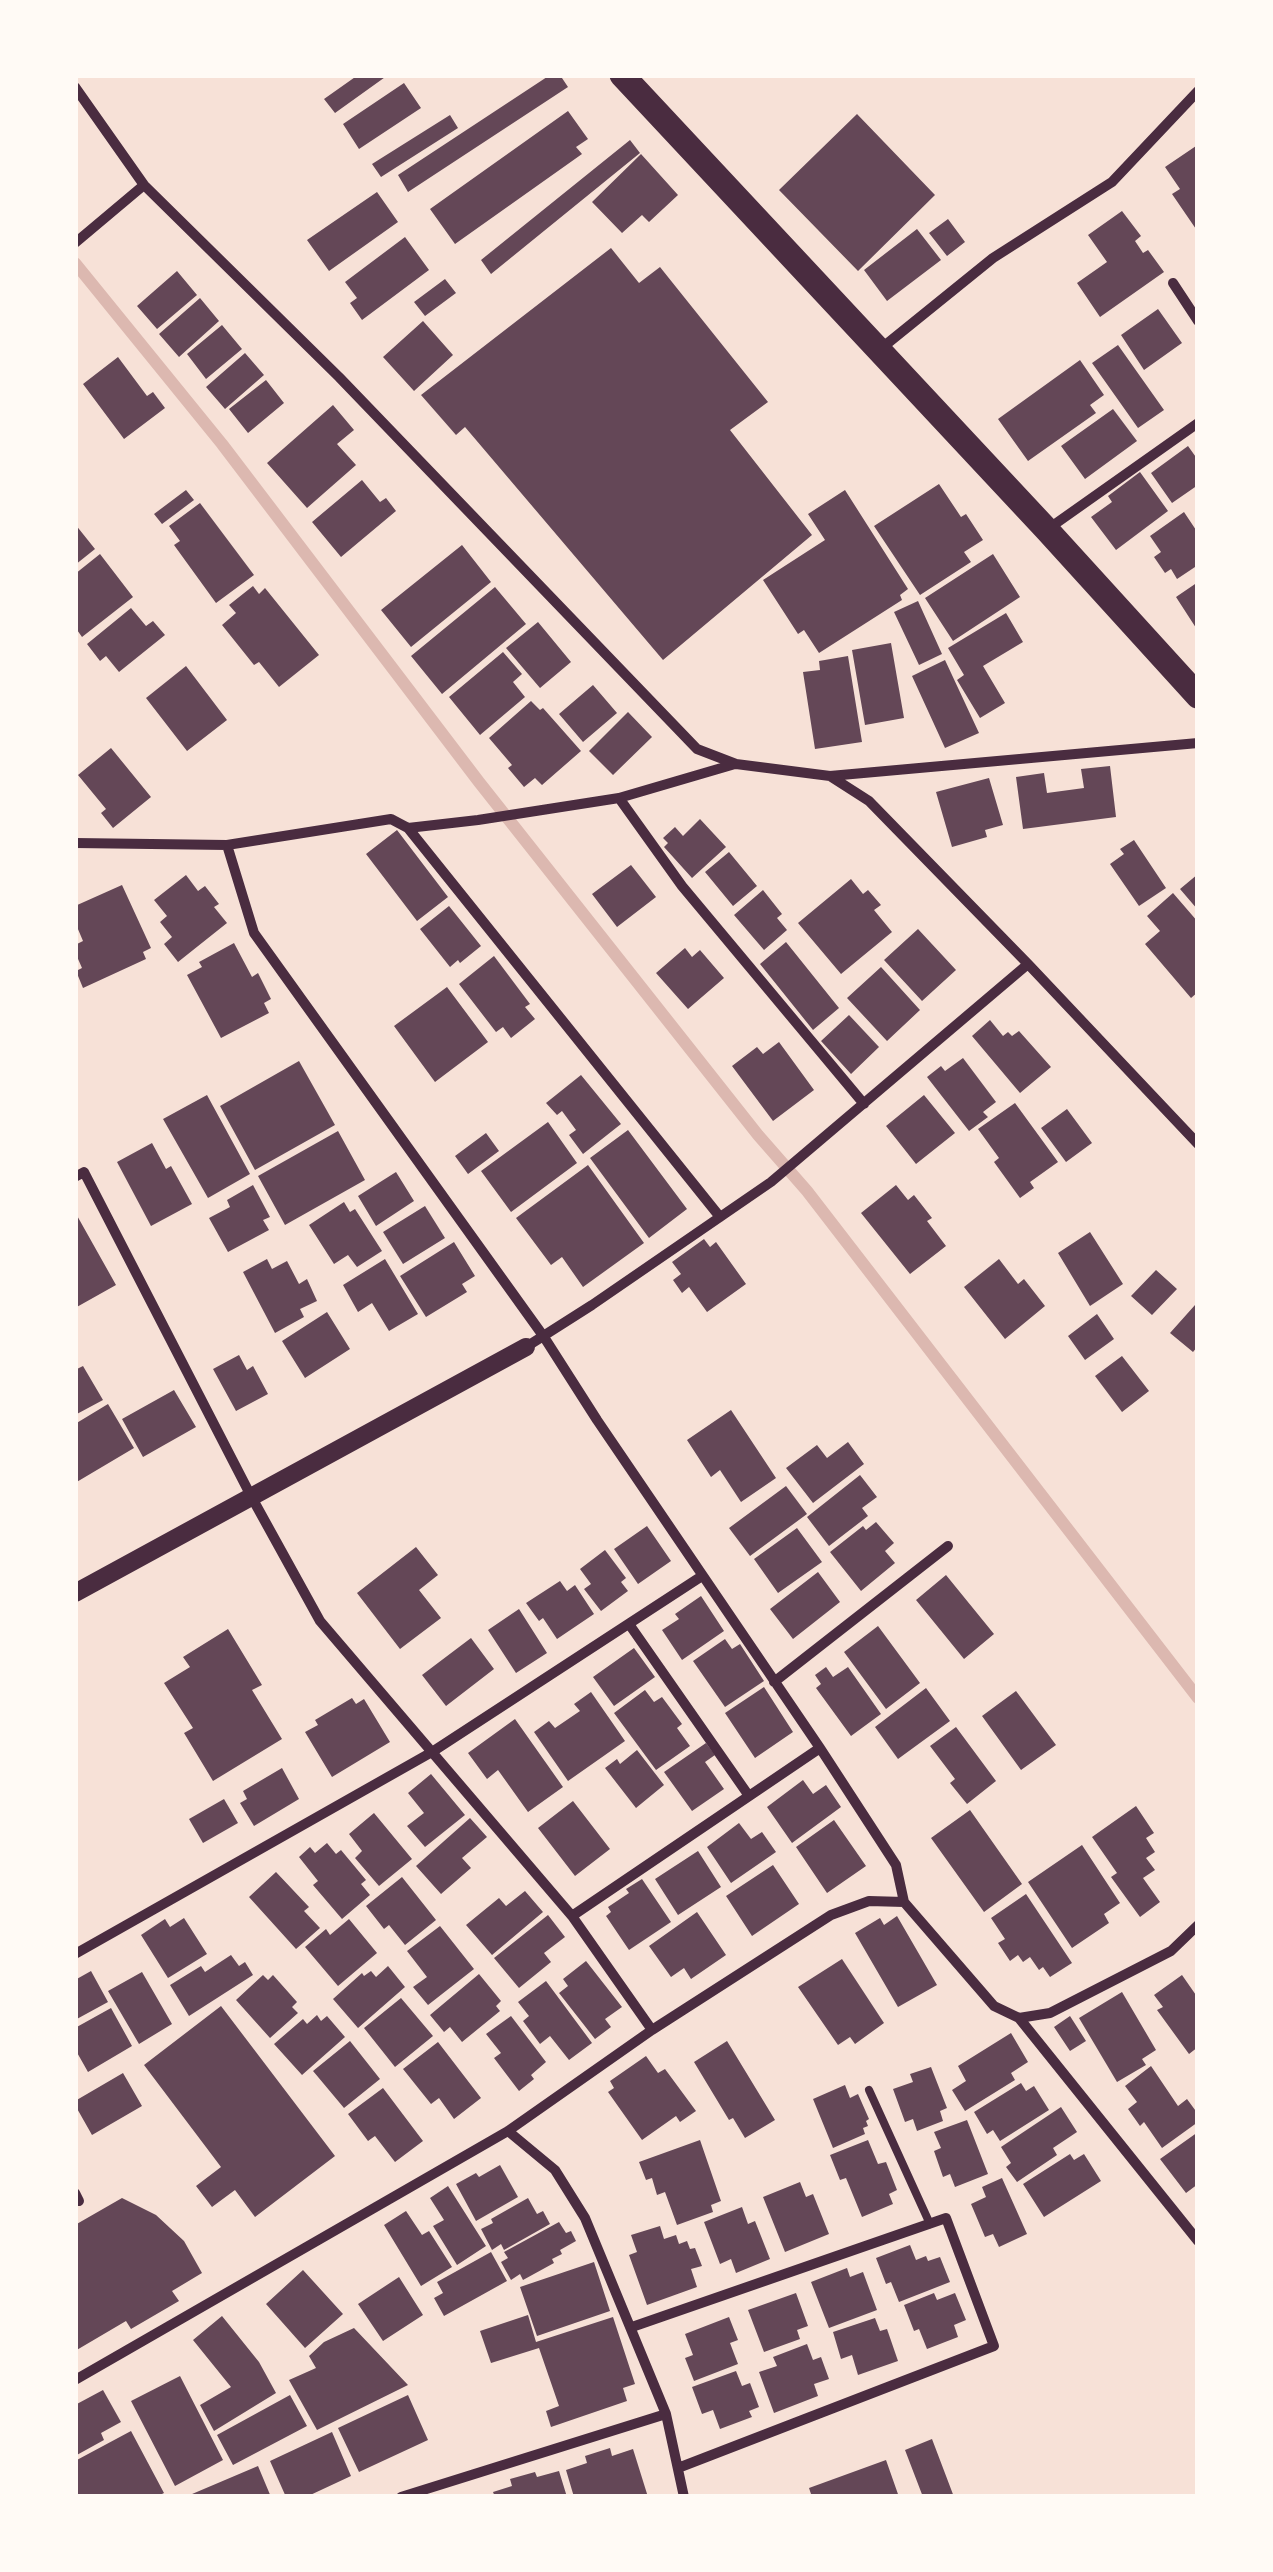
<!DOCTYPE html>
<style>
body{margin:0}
#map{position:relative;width:1273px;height:2572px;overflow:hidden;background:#f7e1d7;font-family:Rubik,sans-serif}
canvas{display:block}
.frame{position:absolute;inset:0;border:78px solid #fffaf5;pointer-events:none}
</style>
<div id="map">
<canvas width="1273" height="2572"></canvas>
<div class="frame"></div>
</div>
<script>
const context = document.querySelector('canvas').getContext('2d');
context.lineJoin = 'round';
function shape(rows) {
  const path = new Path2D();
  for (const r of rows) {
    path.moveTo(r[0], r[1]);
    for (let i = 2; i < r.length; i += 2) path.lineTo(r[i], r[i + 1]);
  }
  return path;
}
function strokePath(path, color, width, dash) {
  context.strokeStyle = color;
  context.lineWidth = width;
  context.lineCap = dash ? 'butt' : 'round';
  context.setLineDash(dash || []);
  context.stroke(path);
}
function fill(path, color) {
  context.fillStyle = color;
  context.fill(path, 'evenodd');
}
strokePath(shape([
 [75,263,222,444,479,782,758,1135,807,1191,1198,1698]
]), '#dcb8b0', 12);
fill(shape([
 [358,75,388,75,335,113,324,99],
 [550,75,560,75,568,87,408,192,398,175],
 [404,83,421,108,359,149,343,124],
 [568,111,588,139,576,147,582,154,455,244,430,209],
 [857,114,935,195,858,271,779,190],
 [450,115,458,128,381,177,372,164],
 [630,140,640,153,491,274,481,260],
 [1196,146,1198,149,1198,232,1172,194,1180,189,1165,167],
 [641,154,678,195,649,222,642,215,622,233,592,202],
 [377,192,398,222,329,271,307,240],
 [1122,211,1141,236,1135,241,1143,253,1148,250,1164,272,1100,317,1077,283,1107,262,1088,235],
 [948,219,965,242,947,256,929,233],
 [917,229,941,260,887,301,864,270],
 [405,237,429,270,362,320,350,303,357,298,345,282],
 [611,248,639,283,660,267,768,402,730,430,812,535,663,660,465,427,456,435,421,395],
 [177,271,197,295,157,329,137,306],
 [445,279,456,293,425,316,414,302],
 [200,298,219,321,179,357,159,334],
 [1158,309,1182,343,1144,370,1121,335],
 [423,321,453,355,414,391,383,357],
 [222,325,242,349,206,379,187,354],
 [1118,345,1164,410,1138,428,1092,363],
 [245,353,264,375,225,409,206,387],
 [118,357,147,396,153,392,165,408,124,439,83,384],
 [1080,360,1104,395,1090,405,1096,413,1028,461,998,419],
 [266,380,284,403,248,433,229,409],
 [333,405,354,430,337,444,356,465,307,508,267,463],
 [1113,409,1137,441,1085,479,1061,446],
 [1188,446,1198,460,1198,485,1172,503,1151,473],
 [1140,472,1168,511,1116,550,1091,517,1112,502,1108,496],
 [362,480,380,502,386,498,396,511,341,557,312,522],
 [939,484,961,517,966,514,983,540,964,552,971,562,920,595,874,526],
 [186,490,194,500,162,524,154,514],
 [845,490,908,589,900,595,902,600,819,653,804,630,798,634,763,580,825,540,808,514],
 [200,503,254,575,216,603,174,545,180,541,169,526],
 [1184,512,1198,533,1198,565,1177,579,1171,569,1165,573,1154,557,1161,552,1150,536],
 [75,524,95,549,75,565],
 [462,545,491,582,411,647,381,610],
 [100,554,133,597,82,637,75,627,75,574],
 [993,554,1020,597,953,641,925,598],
 [1198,582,1198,631,1176,597],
 [253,586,259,594,265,588,319,655,279,687,259,662,254,665,222,625,236,613,229,605],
 [495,587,526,624,442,694,411,656],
 [918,601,942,654,919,665,894,612],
 [131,608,146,626,153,621,165,635,119,672,106,656,100,661,87,644],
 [1006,613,1023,642,983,666,1005,703,980,718,957,680,964,675,948,648],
 [538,622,571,662,540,688,506,648],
 [891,643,904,718,865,725,852,650],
 [503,652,522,674,513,682,525,697,480,735,449,697],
 [848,656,862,742,815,749,803,672,820,670,819,661],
 [945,660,979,733,945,748,912,676],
 [186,666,227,720,187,751,146,698],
 [593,685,617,713,583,742,559,714],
 [531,701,540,710,543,708,581,751,542,785,535,778,524,787,508,768,512,765,489,738],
 [628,712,652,737,613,775,589,751],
 [111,748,151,797,113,828,101,813,106,809,78,775],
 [1110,766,1116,817,1023,829,1016,777,1044,773,1047,793,1084,788,1081,769],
 [989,778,1003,825,985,830,987,837,952,847,936,792],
 [700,819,726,847,692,878,664,847,668,843,663,838,675,827,683,836],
 [397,830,448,897,417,921,366,854],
 [1134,840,1166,888,1139,906,1110,864,1124,854,1120,849],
 [729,852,757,886,733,906,705,872],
 [631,865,656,897,617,927,592,894],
 [1198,874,1198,910,1180,889],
 [186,875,198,891,205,886,219,904,214,907,227,923,178,962,164,944,172,937,160,922,167,916,154,900],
 [851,879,863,894,868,890,881,905,874,910,892,932,841,974,798,923],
 [122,885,151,948,143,952,146,959,83,988,76,971,82,968,75,952,75,945,83,941,75,922,75,906],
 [763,890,782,914,777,918,787,930,764,950,734,915],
 [1173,893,1198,922,1198,992,1191,998,1145,944,1160,931,1147,916],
 [449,906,481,946,460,963,458,960,450,967,420,929],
 [918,929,956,970,922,1001,884,960],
 [786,942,839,1008,813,1030,760,964],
 [234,943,252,977,258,973,271,999,264,1003,269,1013,221,1038,187,975,202,967,199,962],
 [685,948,692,957,700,950,724,978,688,1009,656,973],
 [494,956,530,1004,525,1007,535,1019,511,1038,503,1027,496,1032,459,984],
 [881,967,920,1010,887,1041,847,998],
 [447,987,488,1042,435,1082,394,1026],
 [849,1015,879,1047,851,1074,821,1041],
 [990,1020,1003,1036,1008,1032,1012,1036,1019,1031,1051,1067,1020,1093,972,1036],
 [779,1042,814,1090,773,1121,732,1066,757,1047,763,1054],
 [963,1058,996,1102,983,1112,988,1117,969,1131,927,1077,941,1066,945,1071],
 [299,1061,335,1125,255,1170,220,1106],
 [581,1075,621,1124,583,1154,569,1135,576,1130,562,1111,557,1115,546,1103],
 [207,1095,250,1174,208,1198,163,1119],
 [924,1095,955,1133,916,1164,886,1126],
 [1015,1103,1058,1162,1030,1182,1034,1188,1020,1198,994,1162,999,1158,978,1129],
 [1067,1109,1092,1143,1066,1162,1041,1128],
 [548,1122,577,1163,511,1212,481,1171],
 [628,1130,687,1209,649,1238,590,1158],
 [338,1131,365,1180,285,1225,258,1176],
 [486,1133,499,1151,468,1174,455,1156],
 [152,1143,166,1169,171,1166,192,1204,151,1226,117,1162],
 [588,1165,644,1243,583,1287,562,1257,551,1265,516,1218],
 [396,1172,414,1201,376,1226,358,1196],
 [253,1185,270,1217,263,1220,269,1230,228,1252,209,1218,230,1207,227,1200],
 [896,1185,908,1200,914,1195,932,1218,927,1221,946,1246,910,1274,861,1213],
 [344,1202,350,1212,355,1209,382,1251,357,1267,348,1255,334,1264,309,1225],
 [425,1206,445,1238,403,1264,383,1232],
 [75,1212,116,1285,75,1308],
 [1090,1232,1123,1284,1090,1306,1058,1253],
 [704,1239,710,1247,716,1242,746,1284,707,1312,689,1287,682,1293,673,1280,681,1274,672,1262],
 [454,1242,475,1276,462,1284,467,1292,426,1317,400,1276],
 [267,1259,272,1269,287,1261,299,1284,307,1279,317,1301,300,1309,304,1317,275,1333,243,1272],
 [385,1259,418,1314,389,1331,372,1303,358,1312,343,1285],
 [999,1259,1018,1284,1024,1279,1045,1306,1005,1339,964,1287],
 [1156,1270,1177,1289,1152,1315,1131,1296],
 [1195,1305,1198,1308,1198,1346,1193,1352,1170,1333],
 [327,1312,350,1349,305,1378,282,1341],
 [1097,1314,1114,1339,1085,1360,1068,1336],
 [239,1355,247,1370,253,1366,268,1394,236,1411,213,1369],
 [1122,1356,1149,1391,1122,1412,1095,1376],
 [83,1366,103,1400,75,1415,75,1370],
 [174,1390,196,1427,143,1457,122,1419],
 [108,1404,134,1448,75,1483,75,1424],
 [731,1410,776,1478,741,1502,720,1470,711,1477,687,1440],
 [848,1442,864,1464,813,1503,786,1468,817,1445,827,1458],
 [860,1475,877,1497,862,1508,868,1516,829,1546,807,1517],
 [786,1486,807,1514,750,1556,729,1528],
 [876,1522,894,1543,885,1551,895,1563,861,1591,830,1552,863,1526,866,1530],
 [647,1526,671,1561,638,1584,614,1549],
 [797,1528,822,1562,778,1593,754,1559],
 [416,1547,438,1575,419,1590,441,1618,400,1649,357,1593],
 [605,1550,626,1578,621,1582,628,1591,601,1611,584,1589,591,1584,580,1569],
 [818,1572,840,1602,793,1639,770,1609],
 [946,1575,994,1634,964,1659,916,1600],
 [560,1581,567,1591,575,1585,594,1614,557,1639,543,1618,539,1621,526,1603],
 [701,1596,724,1631,682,1660,662,1630,679,1619,675,1614],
 [519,1609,547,1653,516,1673,488,1630],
 [878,1626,920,1683,886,1709,844,1652],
 [228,1629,262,1685,252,1690,282,1739,213,1781,184,1733,193,1728,164,1683,190,1667,183,1657],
 [471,1638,494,1669,446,1706,422,1675],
 [725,1639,732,1649,740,1644,764,1681,725,1707,693,1661],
 [634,1648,655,1677,614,1706,593,1677],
 [826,1667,833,1677,848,1667,881,1714,851,1736,816,1688,821,1684,815,1675],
 [764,1687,793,1732,755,1758,725,1713],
 [926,1688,950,1721,898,1759,875,1727],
 [645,1690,654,1702,662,1697,682,1724,677,1728,690,1746,656,1770,614,1713],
 [1016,1691,1056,1745,1021,1770,982,1716],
 [591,1692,625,1741,568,1781,534,1732,549,1721,555,1728,580,1711,574,1704],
 [352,1698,356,1704,364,1699,390,1742,332,1777,305,1732,318,1725,315,1720],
 [515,1719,563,1787,528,1812,498,1770,487,1779,468,1753],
 [956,1727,996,1781,967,1804,950,1783,955,1779,930,1746],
 [706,1743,715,1755,705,1762,724,1789,692,1811,664,1772],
 [637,1750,664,1785,636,1808,605,1768,617,1759,620,1764],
 [282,1768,299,1799,254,1826,240,1803,247,1799,243,1791],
 [431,1774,465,1815,425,1847,407,1826,424,1813,408,1793],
 [803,1780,813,1794,826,1785,841,1807,792,1843,767,1807],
 [224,1799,238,1823,203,1843,189,1819],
 [573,1801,610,1849,575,1876,538,1828],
 [1136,1806,1154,1833,1146,1838,1155,1852,1146,1858,1155,1870,1143,1878,1160,1902,1140,1917,1111,1877,1117,1873,1092,1837],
 [970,1810,1022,1884,984,1912,931,1838],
 [374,1813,412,1859,379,1886,355,1858,362,1851,349,1834],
 [470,1818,487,1837,462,1858,471,1868,441,1894,416,1866],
 [834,1820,866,1866,827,1893,796,1847],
 [739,1823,751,1839,762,1832,776,1852,731,1883,707,1847],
 [327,1843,336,1854,341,1850,366,1880,361,1884,370,1895,342,1919,313,1885,318,1881,299,1857,310,1847,315,1853],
 [1082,1845,1120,1903,1104,1914,1109,1923,1072,1948,1028,1882],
 [698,1851,721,1887,678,1915,655,1879],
 [773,1865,799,1904,752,1936,726,1896],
 [276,1872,309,1907,304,1911,320,1928,296,1949,249,1897],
 [402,1877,436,1920,405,1945,389,1925,384,1929,366,1906],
 [642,1879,671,1922,629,1950,606,1916,611,1912,608,1907,629,1893,626,1889],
 [525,1891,543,1912,492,1955,466,1925,499,1898,506,1906],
 [1026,1894,1072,1963,1050,1977,1043,1967,1039,1970,1030,1957,1023,1962,1018,1955,1010,1961,998,1943,1005,1939,991,1918],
 [697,1912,726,1955,691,1979,684,1968,671,1977,649,1946],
 [548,1915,565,1937,544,1953,551,1962,519,1988,494,1958],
 [897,1916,937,1985,898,2007,855,1933,880,1918,884,1925],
 [184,1918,207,1954,168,1978,141,1935,165,1919,170,1927],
 [349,1919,377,1953,338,1986,305,1947,326,1929,330,1935],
 [440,1926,474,1969,428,2005,413,1987,427,1977,407,1951],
 [231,1955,239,1966,245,1962,253,1975,189,2016,170,1985,201,1966,205,1972],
 [842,1959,884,2023,855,2044,850,2037,838,2045,798,1987],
 [586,1961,622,2007,605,2019,611,2027,595,2039,559,1993,568,1986,563,1979],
 [388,1966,405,1987,358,2028,333,1999,362,1973,364,1976,371,1971,376,1977],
 [91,1971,108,2002,75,2020,75,1980],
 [142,1972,172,2024,139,2044,108,1991],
 [479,1974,501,2001,496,2006,500,2011,462,2042,450,2027,444,2032,430,2015],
 [263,1975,268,1980,273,1975,297,2002,292,2007,298,2013,270,2038,236,2000],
 [1182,1975,1198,1998,1198,2047,1189,2054,1157,2010,1163,2007,1154,1995],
 [546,1981,592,2043,569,2060,550,2036,540,2044,523,2021,529,2016,518,2002],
 [1122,1992,1156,2050,1142,2059,1146,2065,1117,2082,1079,2018],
 [401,1998,433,2036,395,2067,364,2028],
 [221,2006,335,2156,255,2217,235,2190,212,2207,196,2186,221,2167,144,2065],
 [111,2008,132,2046,88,2072,75,2049,75,2028],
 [317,2015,321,2021,327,2016,345,2037,302,2075,274,2044,303,2019,307,2024],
 [511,2016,546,2062,531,2075,534,2079,519,2091,494,2058,501,2053,486,2034],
 [1070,2016,1086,2041,1070,2051,1054,2027],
 [1011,2033,1028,2062,1011,2073,1015,2080,965,2111,952,2090,966,2081,958,2066],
 [350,2041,380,2079,344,2108,313,2071],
 [727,2041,775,2120,745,2138,733,2118,729,2120,694,2062],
 [438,2042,481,2098,454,2119,439,2098,431,2104,403,2069],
 [646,2056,658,2073,665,2069,696,2111,680,2122,676,2116,642,2140,608,2092,614,2088,610,2081],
 [1151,2066,1178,2106,1187,2099,1198,2114,1198,2122,1162,2148,1144,2122,1140,2126,1128,2109,1137,2102,1125,2086],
 [931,2067,947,2108,940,2111,943,2121,917,2131,913,2119,905,2122,893,2089,913,2082,910,2074],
 [123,2073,142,2106,92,2135,75,2105,75,2101],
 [1021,2083,1026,2091,1034,2086,1049,2110,1000,2141,993,2130,987,2134,974,2112],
 [845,2085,850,2098,858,2094,869,2119,866,2121,868,2126,863,2128,865,2134,833,2148,813,2099],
 [383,2088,423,2141,395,2162,375,2136,368,2141,348,2114],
 [1061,2107,1077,2132,1053,2148,1057,2155,1017,2182,1006,2167,1011,2163,1001,2147],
 [967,2120,988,2174,955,2187,950,2174,943,2177,934,2151,941,2148,934,2132],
 [1198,2132,1198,2184,1186,2193,1160,2159],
 [700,2140,721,2201,711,2205,713,2212,677,2225,665,2192,657,2195,652,2178,646,2180,639,2162],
 [868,2140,878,2164,886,2162,897,2190,889,2194,893,2204,862,2217,846,2178,840,2180,830,2155],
 [1070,2154,1074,2160,1084,2154,1101,2181,1044,2217,1023,2184],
 [500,2165,518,2197,476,2221,456,2184,476,2173,479,2177],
 [1002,2178,1027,2234,999,2247,993,2234,985,2237,971,2204,986,2197,982,2187],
 [800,2182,806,2197,813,2194,829,2234,785,2252,763,2197],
 [448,2186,486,2246,457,2265,433,2226,444,2220,430,2198],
 [122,2198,156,2215,184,2241,202,2273,172,2291,179,2301,131,2329,126,2321,75,2351,75,2225],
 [528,2198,537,2214,543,2211,550,2224,504,2250,501,2244,492,2250,481,2229,493,2223,491,2219],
 [742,2207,748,2224,755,2221,770,2259,736,2273,731,2259,720,2264,704,2222],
 [406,2211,422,2235,429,2231,452,2267,421,2286,384,2225],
 [559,2222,566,2233,571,2231,576,2241,560,2250,562,2254,552,2259,554,2263,523,2280,520,2274,511,2280,501,2262,508,2258,504,2252],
 [660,2226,664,2239,676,2235,679,2244,687,2241,690,2249,695,2248,702,2266,691,2269,697,2287,647,2305,629,2255,637,2252,631,2235],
 [910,2245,916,2260,926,2256,928,2261,940,2257,950,2282,899,2302,891,2282,886,2284,876,2258],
 [491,2252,507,2281,444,2316,434,2298,443,2293,437,2282],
 [594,2262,610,2311,537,2336,520,2287],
 [847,2268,850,2277,863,2272,877,2310,829,2328,811,2282],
 [303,2270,343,2314,305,2348,266,2304],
 [399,2277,423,2315,383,2341,358,2304],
 [796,2293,808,2326,797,2330,800,2339,764,2352,748,2310],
 [934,2293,937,2300,955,2293,966,2320,954,2325,958,2337,927,2349,919,2329,914,2331,904,2305],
 [528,2315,536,2342,613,2317,635,2384,623,2388,627,2401,551,2427,546,2411,559,2406,539,2348,491,2363,480,2331],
 [222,2316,259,2362,276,2393,214,2431,200,2405,231,2387,193,2340],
 [729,2317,738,2340,730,2343,738,2364,694,2381,685,2358,693,2355,685,2334],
 [875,2318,880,2331,887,2329,898,2361,858,2375,852,2355,841,2359,833,2332],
 [354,2328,408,2385,317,2430,289,2380,316,2368,309,2356,324,2342],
 [807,2344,813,2360,821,2357,829,2379,814,2384,818,2396,774,2413,759,2372,777,2366,773,2357],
 [736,2371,742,2386,750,2383,759,2407,749,2411,752,2417,720,2429,713,2410,702,2414,692,2387],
 [180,2376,223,2460,175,2486,131,2401],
 [103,2390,121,2422,101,2433,104,2440,75,2456,75,2405],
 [290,2395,307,2426,233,2465,217,2435],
 [408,2395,428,2440,359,2472,338,2428],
 [131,2431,164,2493,156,2497,75,2497,75,2461],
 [332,2432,351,2476,306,2497,286,2497,270,2461],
 [932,2439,954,2497,923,2497,905,2450],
 [610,2448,612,2456,633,2449,648,2497,574,2497,566,2470,587,2463,585,2456],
 [886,2460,899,2497,812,2497,809,2488],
 [258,2466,271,2497,185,2497],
 [559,2471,567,2497,495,2497,493,2492,512,2486,510,2479,535,2472,537,2477]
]), '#644757');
strokePath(shape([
 [869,2090,930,2224]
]), '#4a2c40', 8);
strokePath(shape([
 [75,87,144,185,339,377,697,749,736,764,830,776,869,801,1028,964,1198,1144],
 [75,243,144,185],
 [1173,283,1198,321],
 [878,351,993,258,1112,182,1198,91],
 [1048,529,1198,423],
 [830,776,1198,743],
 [619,798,682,886,864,1104],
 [408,828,720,1217],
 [75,843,227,845,391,819,408,828,478,820,619,798,735,764],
 [227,845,254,933,544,1337,597,1420,820,1748,896,1865,904,1902],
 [75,1177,84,1172,251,1496,320,1621,572,1916,652,2030],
 [526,1347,592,1305,771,1182,1028,964],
 [629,1624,749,1796],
 [774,1682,948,1546],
 [572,1916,820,1748],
 [75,1954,432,1752,702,1576],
 [1019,2018,1198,2241],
 [508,2131,555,2170,585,2218,666,2414,684,2497],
 [75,2193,79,2201],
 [632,2327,946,2218,994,2346,678,2468],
 [75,2380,508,2131,652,2030,831,1915,869,1901,904,1902,994,2006,1019,2018,1050,2013,1171,1951,1198,1925],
 [401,2497,666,2414]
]), '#4a2c40', 10);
strokePath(shape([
 [75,1593,526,1347]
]), '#4a2c40', 18);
strokePath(shape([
 [622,75,1047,530,1198,696]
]), '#4a2c40', 25);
</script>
